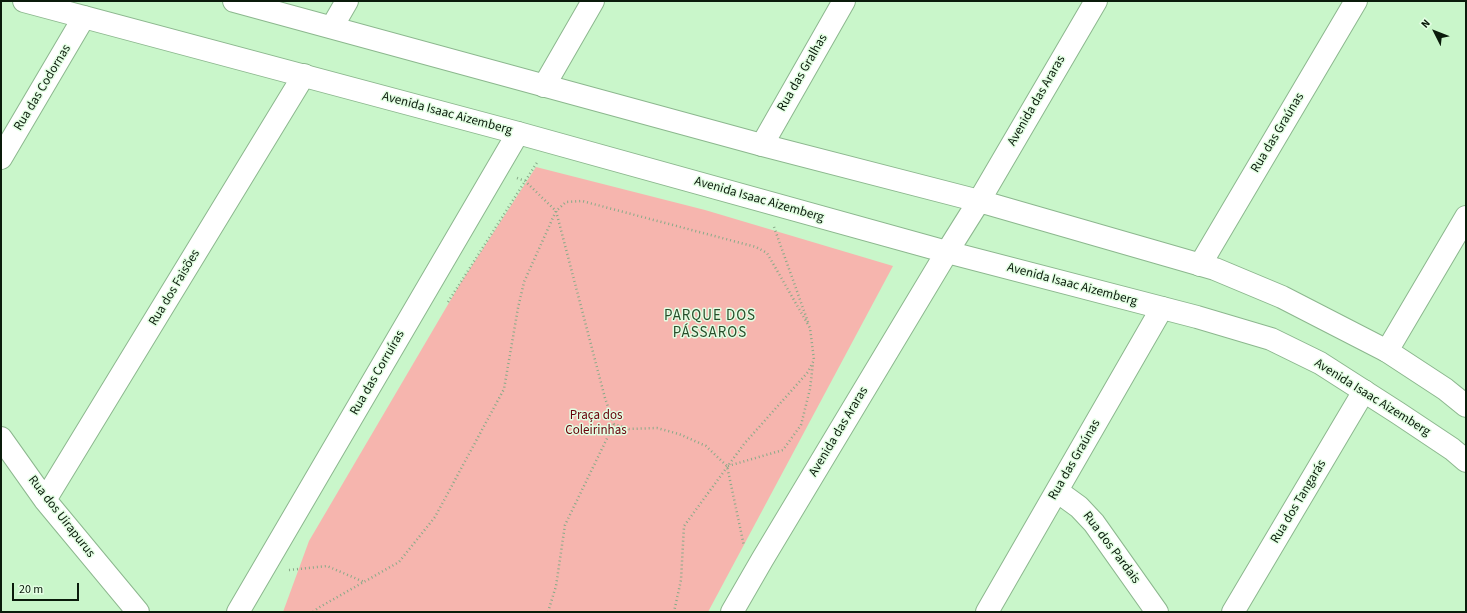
<!DOCTYPE html>
<meta charset="utf-8">
<style>
body{margin:0}
#map{position:relative;width:1467px;height:613px;overflow:hidden;background:#c9f6ca;font-family:"Source Sans 3",sans-serif}
canvas{display:block}
.frame{position:absolute;inset:0;border:2px solid #0a1b0b;pointer-events:none}
.north{position:absolute;left:1415px;top:12px;width:40px;height:40px;-webkit-text-stroke:3px #e3fee3;paint-order:stroke;rotate:312deg;font-size:11px;font-weight:700;line-height:16px;text-align:center;color:#0a1b0b}
.north::after{content:'';display:block;margin:auto;width:14px;height:18px;background:#0a1b0b;clip-path:polygon(50% 0,100% 100%,50% 72%,0 100%)}
.scale{position:absolute;left:12px;top:583px;width:67px;height:18px;box-sizing:border-box;border:2px solid #0a1b0b;border-top:0;padding-left:5px;font-size:12px;line-height:14px;white-space:nowrap;color:#0a1b0b;-webkit-text-stroke:3px #e3fee3;paint-order:stroke}
</style>
<div id="map">
<canvas width="1467" height="613"></canvas>
<div class="frame"></div>
<div class="north">N</div>
<div class="scale">20 m</div>
</div>
<script>
const context = document.querySelector('canvas').getContext('2d');
context.lineJoin = 'round';
function fill(path, color) {
  context.fillStyle = color;
  context.fill(path, 'evenodd');
}
function shape(rows) {
  const path = new Path2D();
  for (const r of rows) {
    path.moveTo(r[0], r[1]);
    for (let i = 2; i < r.length; i += 2) path.lineTo(r[i], r[i + 1]);
  }
  return path;
}
function strokePath(path, color, width, dash) {
  context.strokeStyle = color;
  context.lineWidth = width;
  context.lineCap = dash ? 'butt' : 'round';
  context.setLineDash(dash || []);
  context.stroke(path);
}
function drawText(font, color, halo, rows, align = 'center') {
  context.font = font + ' "Source Sans 3",sans-serif';
  context.lineWidth = 3;
  context.setLineDash([]);
  context.textBaseline = 'middle';
  context.strokeStyle = halo;
  context.fillStyle = color;
  for (const [text, x, y, turn = 0] of rows) {
    context.save();
    context.translate(x, y);
    context.rotate((+turn || 0) * Math.PI / 180);
    context.textAlign = isNaN(turn) ? turn : align;
    if (halo) context.strokeText(text, 0, 0);
    context.fillText(text, 0, 0);
    context.restore();
  }
}
fill(shape([
 [536,167,705,210,893,266,708,612,283,612,309,541,460,284]
]), '#f6b5ae');
const minor = shape([
 [332,27,347,1],
 [544,86,593,1],
 [762,145,844,1],
 [1,158,84,17],
 [979,201,1096,1],
 [1200,265,1356,1],
 [1387,351,1466,217],
 [1,438,45,500,138,612],
 [1057,491,1079,507,1094,523,1157,612],
 [45,500,304,75],
 [238,612,518,133],
 [732,612,762,560,947,252],
 [987,612,1162,308],
 [1233,612,1364,391]
]);
const tertiary = shape([
 [24,1,518,133,947,252,1197,317,1271,339,1320,363,1398,413,1452,449,1466,461],
 [234,1,762,145,979,201,1215,269,1282,297,1387,351,1445,389,1466,406],
 [947,252,979,201]
]);
strokePath(minor, '#8cb78e', 24);
strokePath(tertiary, '#8cb78e', 24);
strokePath(shape([
 [517,178,525,181,556,211,605,398,614,424,629,429,657,428,679,434,706,446,727,466,744,546],
 [774,227,808,322],
 [448,302,538,161],
 [728,466,783,450,801,425,810,389,813,363],
 [289,570,327,566,364,582],
 [313,612,318,608,399,562,435,517,504,389,518,308,524,282,556,211,566,202,582,201,756,247,767,253,810,328,814,360,808,372,744,444,684,526,681,580,674,612],
 [548,612,556,586,565,525,614,424]
]), '#87aa88', 2.5, [1, 3]);
strokePath(minor, '#fff', 22);
strokePath(tertiary, '#fff', 22);
drawText('13px', '#0a1b0b', '#e3fee3', [
 ["Rua das Gralhas",803,73,-60],
 ["Rua das Codornas",43,88,-59],
 ["Avenida das Araras",1037,101,-60],
 ["Avenida Isaac Aizemberg",447,114,15],
 ["Rua das Graúnas",1278,133,-59],
 ["Avenida Isaac Aizemberg",759,200,16],
 ["Avenida Isaac Aizemberg",1072,285,15],
 ["Rua dos Faisões",175,288,-59],
 ["Rua das Corruíras",378,373,-60],
 ["Avenida Isaac Aizemberg",1372,398,32],
 ["Avenida das Araras",839,432,-59],
 ["Rua das Graúnas",1075,460,-60],
 ["Rua dos Tangarás",1299,502,-59],
 ["Rua dos Uirapurus",61,517,52],
 ["Rua dos Pardais",1111,548,53]
]);
drawText('13px', '#670009', '#e3fee3', [
 ["Praça dos",596,416],
 ["Coleirinhas",596,431]
]);
context.letterSpacing = '1px';
drawText('15px', '#274e2a', '#e3fee3', [
 ["PARQUE DOS",710,317],
 ["PÁSSAROS",710,334]
]);
context.letterSpacing = '0px';
</script>
